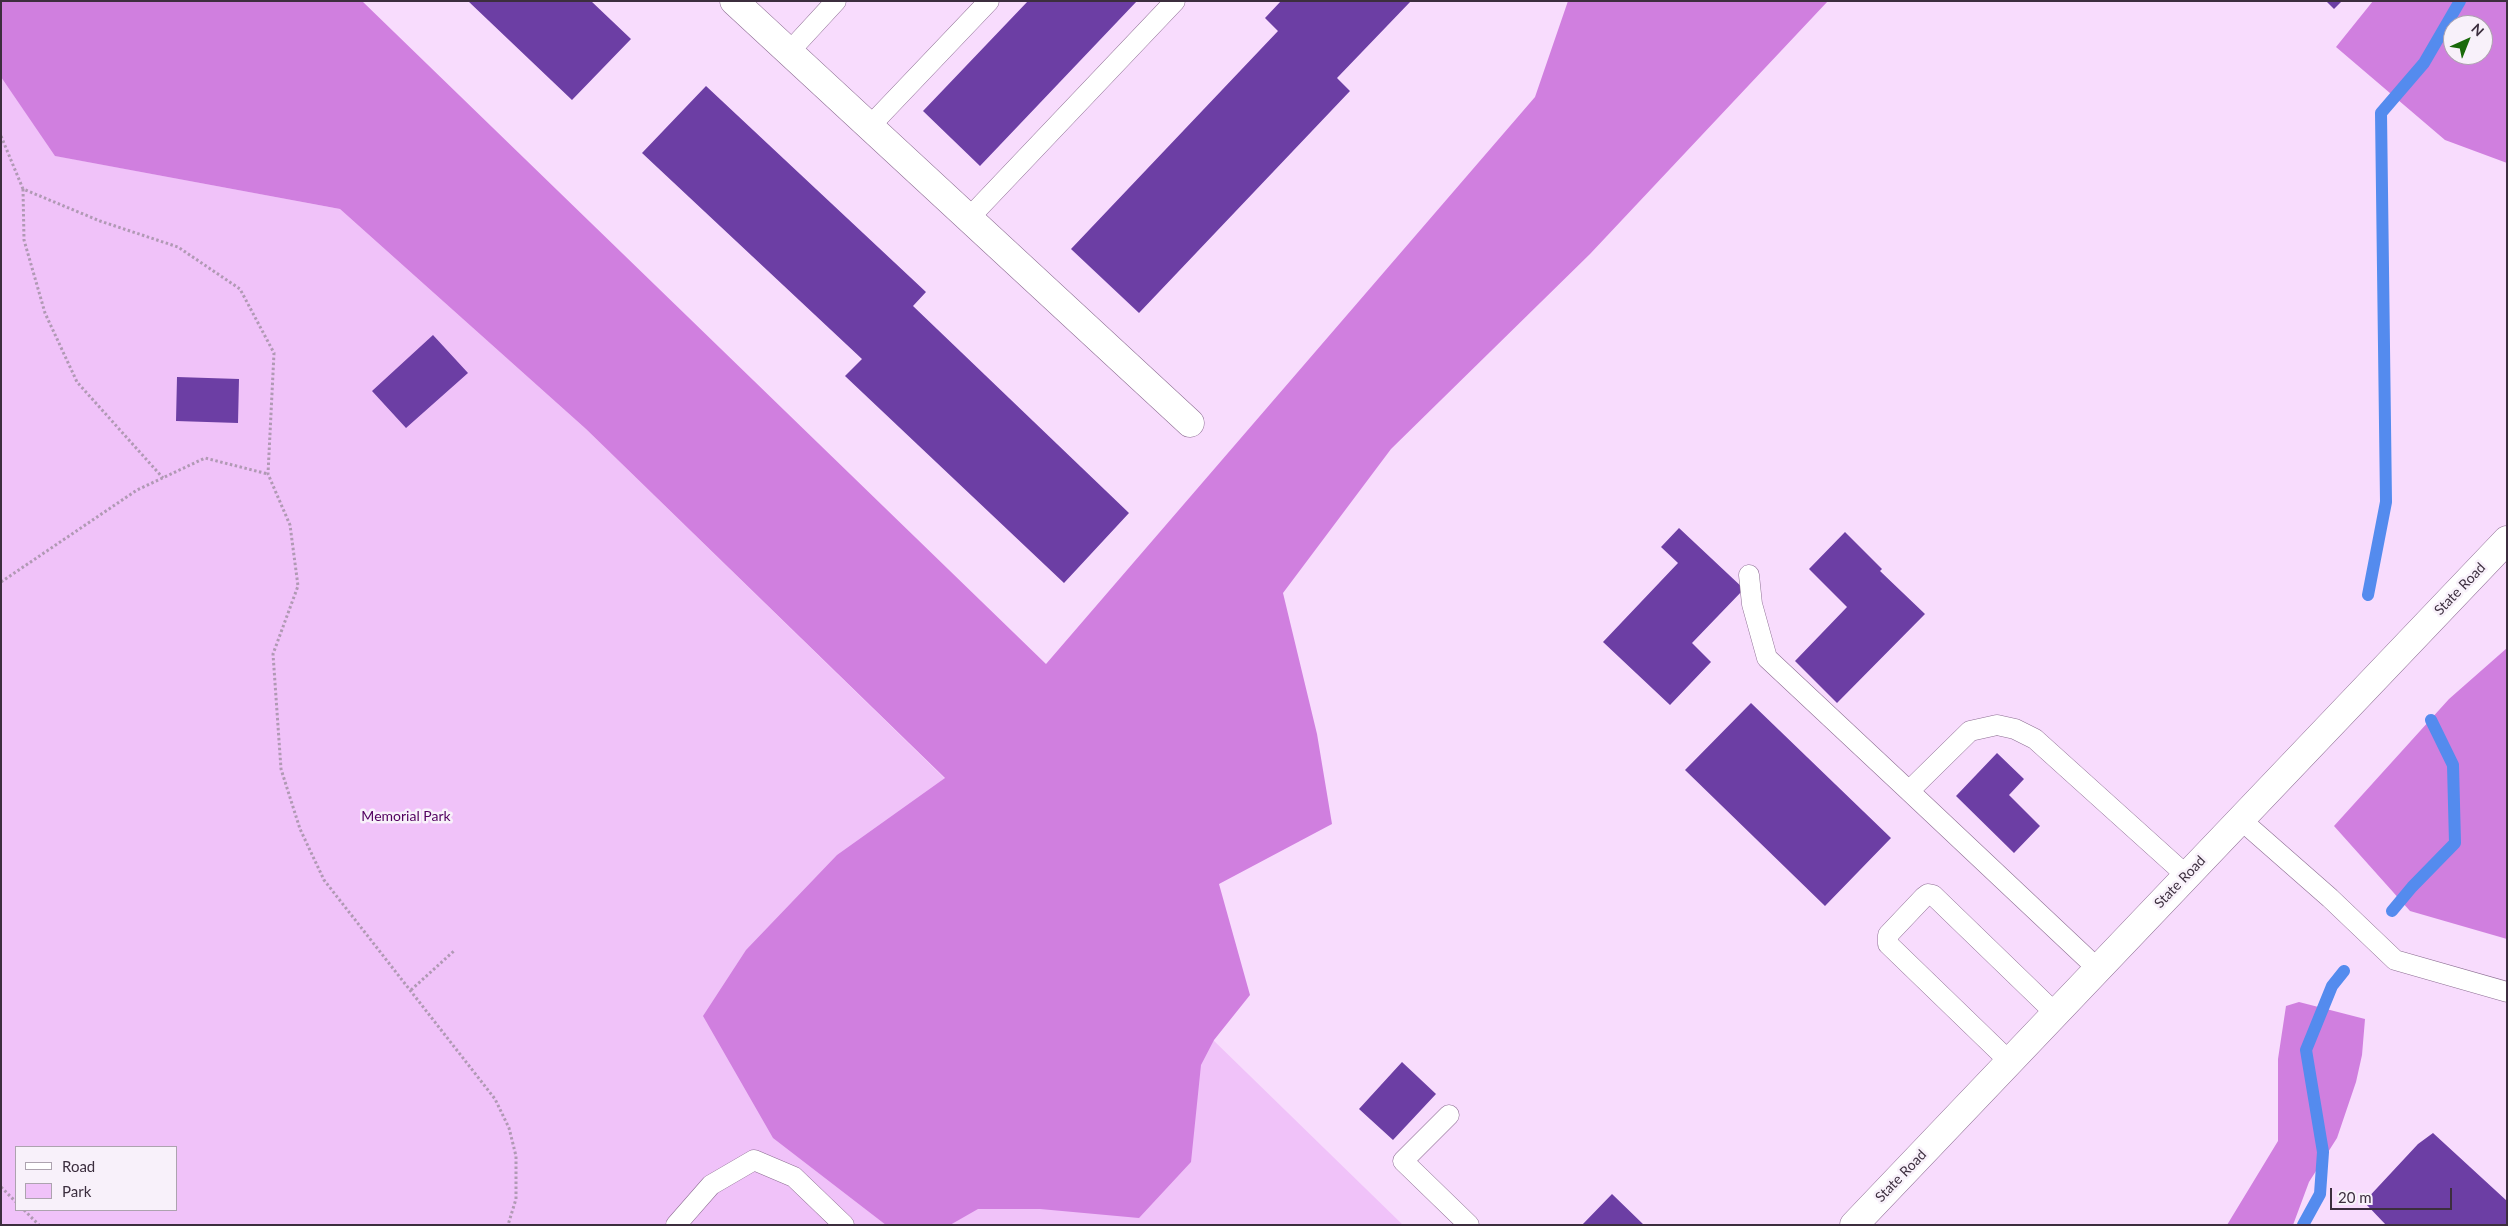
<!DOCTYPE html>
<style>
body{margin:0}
#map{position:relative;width:2508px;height:1226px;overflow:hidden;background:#f8dcfd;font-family:Lato,sans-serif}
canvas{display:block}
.frame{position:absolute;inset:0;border:2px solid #3c2e3e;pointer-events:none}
.legend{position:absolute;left:15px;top:1146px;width:162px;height:65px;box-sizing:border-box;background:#f8f1fa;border:1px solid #ada3af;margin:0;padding:6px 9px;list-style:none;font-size:15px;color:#3c2e3e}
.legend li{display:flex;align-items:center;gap:10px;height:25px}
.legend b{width:25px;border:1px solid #ada3af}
.north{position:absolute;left:2443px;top:15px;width:50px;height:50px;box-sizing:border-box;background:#f8f1fa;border:1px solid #ada3af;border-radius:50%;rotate:44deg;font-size:14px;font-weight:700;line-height:20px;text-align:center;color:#3c2e3e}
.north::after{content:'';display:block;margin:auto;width:18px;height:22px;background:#19690a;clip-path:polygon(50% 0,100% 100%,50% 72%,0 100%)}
.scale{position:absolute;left:2330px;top:1188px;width:122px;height:22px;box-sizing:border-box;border:2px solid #3c2e3e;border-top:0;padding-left:6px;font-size:15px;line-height:18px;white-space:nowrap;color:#3c2e3e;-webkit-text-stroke:4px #f8f1fa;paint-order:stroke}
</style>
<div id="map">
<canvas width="2508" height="1226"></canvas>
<div class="frame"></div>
<ul class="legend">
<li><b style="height:6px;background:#fff"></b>Road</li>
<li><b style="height:14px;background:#f0c2f9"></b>Park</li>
</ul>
<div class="north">N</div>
<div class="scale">20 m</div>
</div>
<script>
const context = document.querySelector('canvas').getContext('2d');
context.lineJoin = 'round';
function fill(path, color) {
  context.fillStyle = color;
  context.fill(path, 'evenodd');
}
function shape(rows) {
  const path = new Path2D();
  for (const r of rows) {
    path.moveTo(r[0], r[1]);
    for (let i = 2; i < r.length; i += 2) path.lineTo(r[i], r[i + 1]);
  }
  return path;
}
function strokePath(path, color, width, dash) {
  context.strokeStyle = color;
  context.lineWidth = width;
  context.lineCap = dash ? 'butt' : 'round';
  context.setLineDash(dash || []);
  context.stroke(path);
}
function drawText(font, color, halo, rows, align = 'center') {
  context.font = font + ' Lato,sans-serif';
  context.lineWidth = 5;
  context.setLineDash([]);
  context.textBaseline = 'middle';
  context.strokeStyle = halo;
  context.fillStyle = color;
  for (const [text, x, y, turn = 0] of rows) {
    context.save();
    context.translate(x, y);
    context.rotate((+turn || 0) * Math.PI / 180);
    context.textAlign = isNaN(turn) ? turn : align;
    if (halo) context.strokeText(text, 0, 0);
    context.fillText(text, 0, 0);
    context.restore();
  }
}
fill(shape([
 [1,77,56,156,340,209,586,429,1403,1225,1,1225],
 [16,1147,176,1147,176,1210,16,1210]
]), '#f0c2f9');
fill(shape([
 [1,1,362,1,1046,664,1535,97,1568,1,1828,1,1590,254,1391,449,1283,593,1317,734,1332,824,1219,884,1250,995,1214,1040,1201,1065,1191,1162,1139,1218,1040,1209,978,1209,950,1225,886,1225,773,1138,703,1016,746,950,837,855,945,778,586,429,340,209,55,156,1,77],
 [2373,1,2507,1,2507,163,2445,140,2336,47],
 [2453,25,2483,25,2483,55,2453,55],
 [2507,648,2507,939,2410,911,2334,826,2449,699],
 [2299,1002,2365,1019,2362,1055,2356,1082,2337,1138,2309,1182,2293,1225,2227,1225,2278,1141,2278,1059,2286,1006]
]), '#d07fdf');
strokePath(shape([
 [2368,595,2386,502,2381,113,2424,63,2460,1],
 [2392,911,2412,887,2455,843,2453,765,2431,720],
 [2303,1225,2320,1194,2323,1152,2306,1050,2332,986,2344,971]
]), '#548bee', 12);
fill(shape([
 [468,1,591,1,631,39,572,100],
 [1028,1,1137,1,980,166,923,111],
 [1281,1,1411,1,1337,78,1350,91,1139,313,1071,249,1278,31,1265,18],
 [2326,1,2342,1,2334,9],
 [706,86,926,292,913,306,1129,513,1064,583,845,376,862,359,642,153],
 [433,335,468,373,406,428,372,391],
 [177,377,239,379,238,423,176,421],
 [1679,528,1744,589,1692,643,1711,662,1670,705,1603,642,1678,563,1661,547],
 [1845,532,1882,569,1880,571,1925,614,1837,703,1795,661,1847,607,1809,569],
 [1751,703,1891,838,1825,906,1685,770],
 [1997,753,2024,779,2009,795,2040,826,2014,853,1956,796],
 [1402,1062,1436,1094,1393,1140,1359,1109],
 [2433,1133,2507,1201,2507,1225,2386,1225,2364,1202,2418,1144],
 [1612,1194,1644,1225,1582,1225]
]), '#6c3ea4');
const lane = shape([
 [789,52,836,1],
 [870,126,989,1],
 [969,218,1175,1],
 [1749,575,1752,604,1767,658,1909,791],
 [2240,819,2330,898,2395,960,2507,992],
 [2098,969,1909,791,1970,731,1997,725,2015,729,2035,739,2187,876],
 [2010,1062,1888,944,1888,935,1924,897,1928,894,1933,895,2055,1013],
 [1449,1115,1403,1161,1469,1225],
 [676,1225,711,1185,754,1160,794,1177,844,1225]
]);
const street = shape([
 [734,1,1190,423]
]);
const secondary = shape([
 [1854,1225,2507,540]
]);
strokePath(lane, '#8d6e93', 21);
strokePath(street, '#8d6e93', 29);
strokePath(secondary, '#8d6e93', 29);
strokePath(shape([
 [1,136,23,189,100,221,178,247,240,289,274,353,268,474,290,525,298,586,273,654,281,769,300,829,324,880,495,1099,509,1128,516,1156,516,1199,508,1225],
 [23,189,24,240,45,313,77,382,163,478],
 [1,582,137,490,205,458,268,474],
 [411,990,455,950],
 [1,1187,16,1202],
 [24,1210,39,1225]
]), '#b099b4', 3, [2.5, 2.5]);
strokePath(lane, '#fff', 20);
strokePath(street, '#fff', 28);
strokePath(secondary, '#fff', 28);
drawText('14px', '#3c2e3e', '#f8f1fa', [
 ["State Road",2460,589,-46],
 ["State Road",2180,882,-46],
 ["State Road",1901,1176,-46]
]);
drawText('14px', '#52005f', '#f8f1fa', [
 ["Memorial Park",406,816]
]);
</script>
